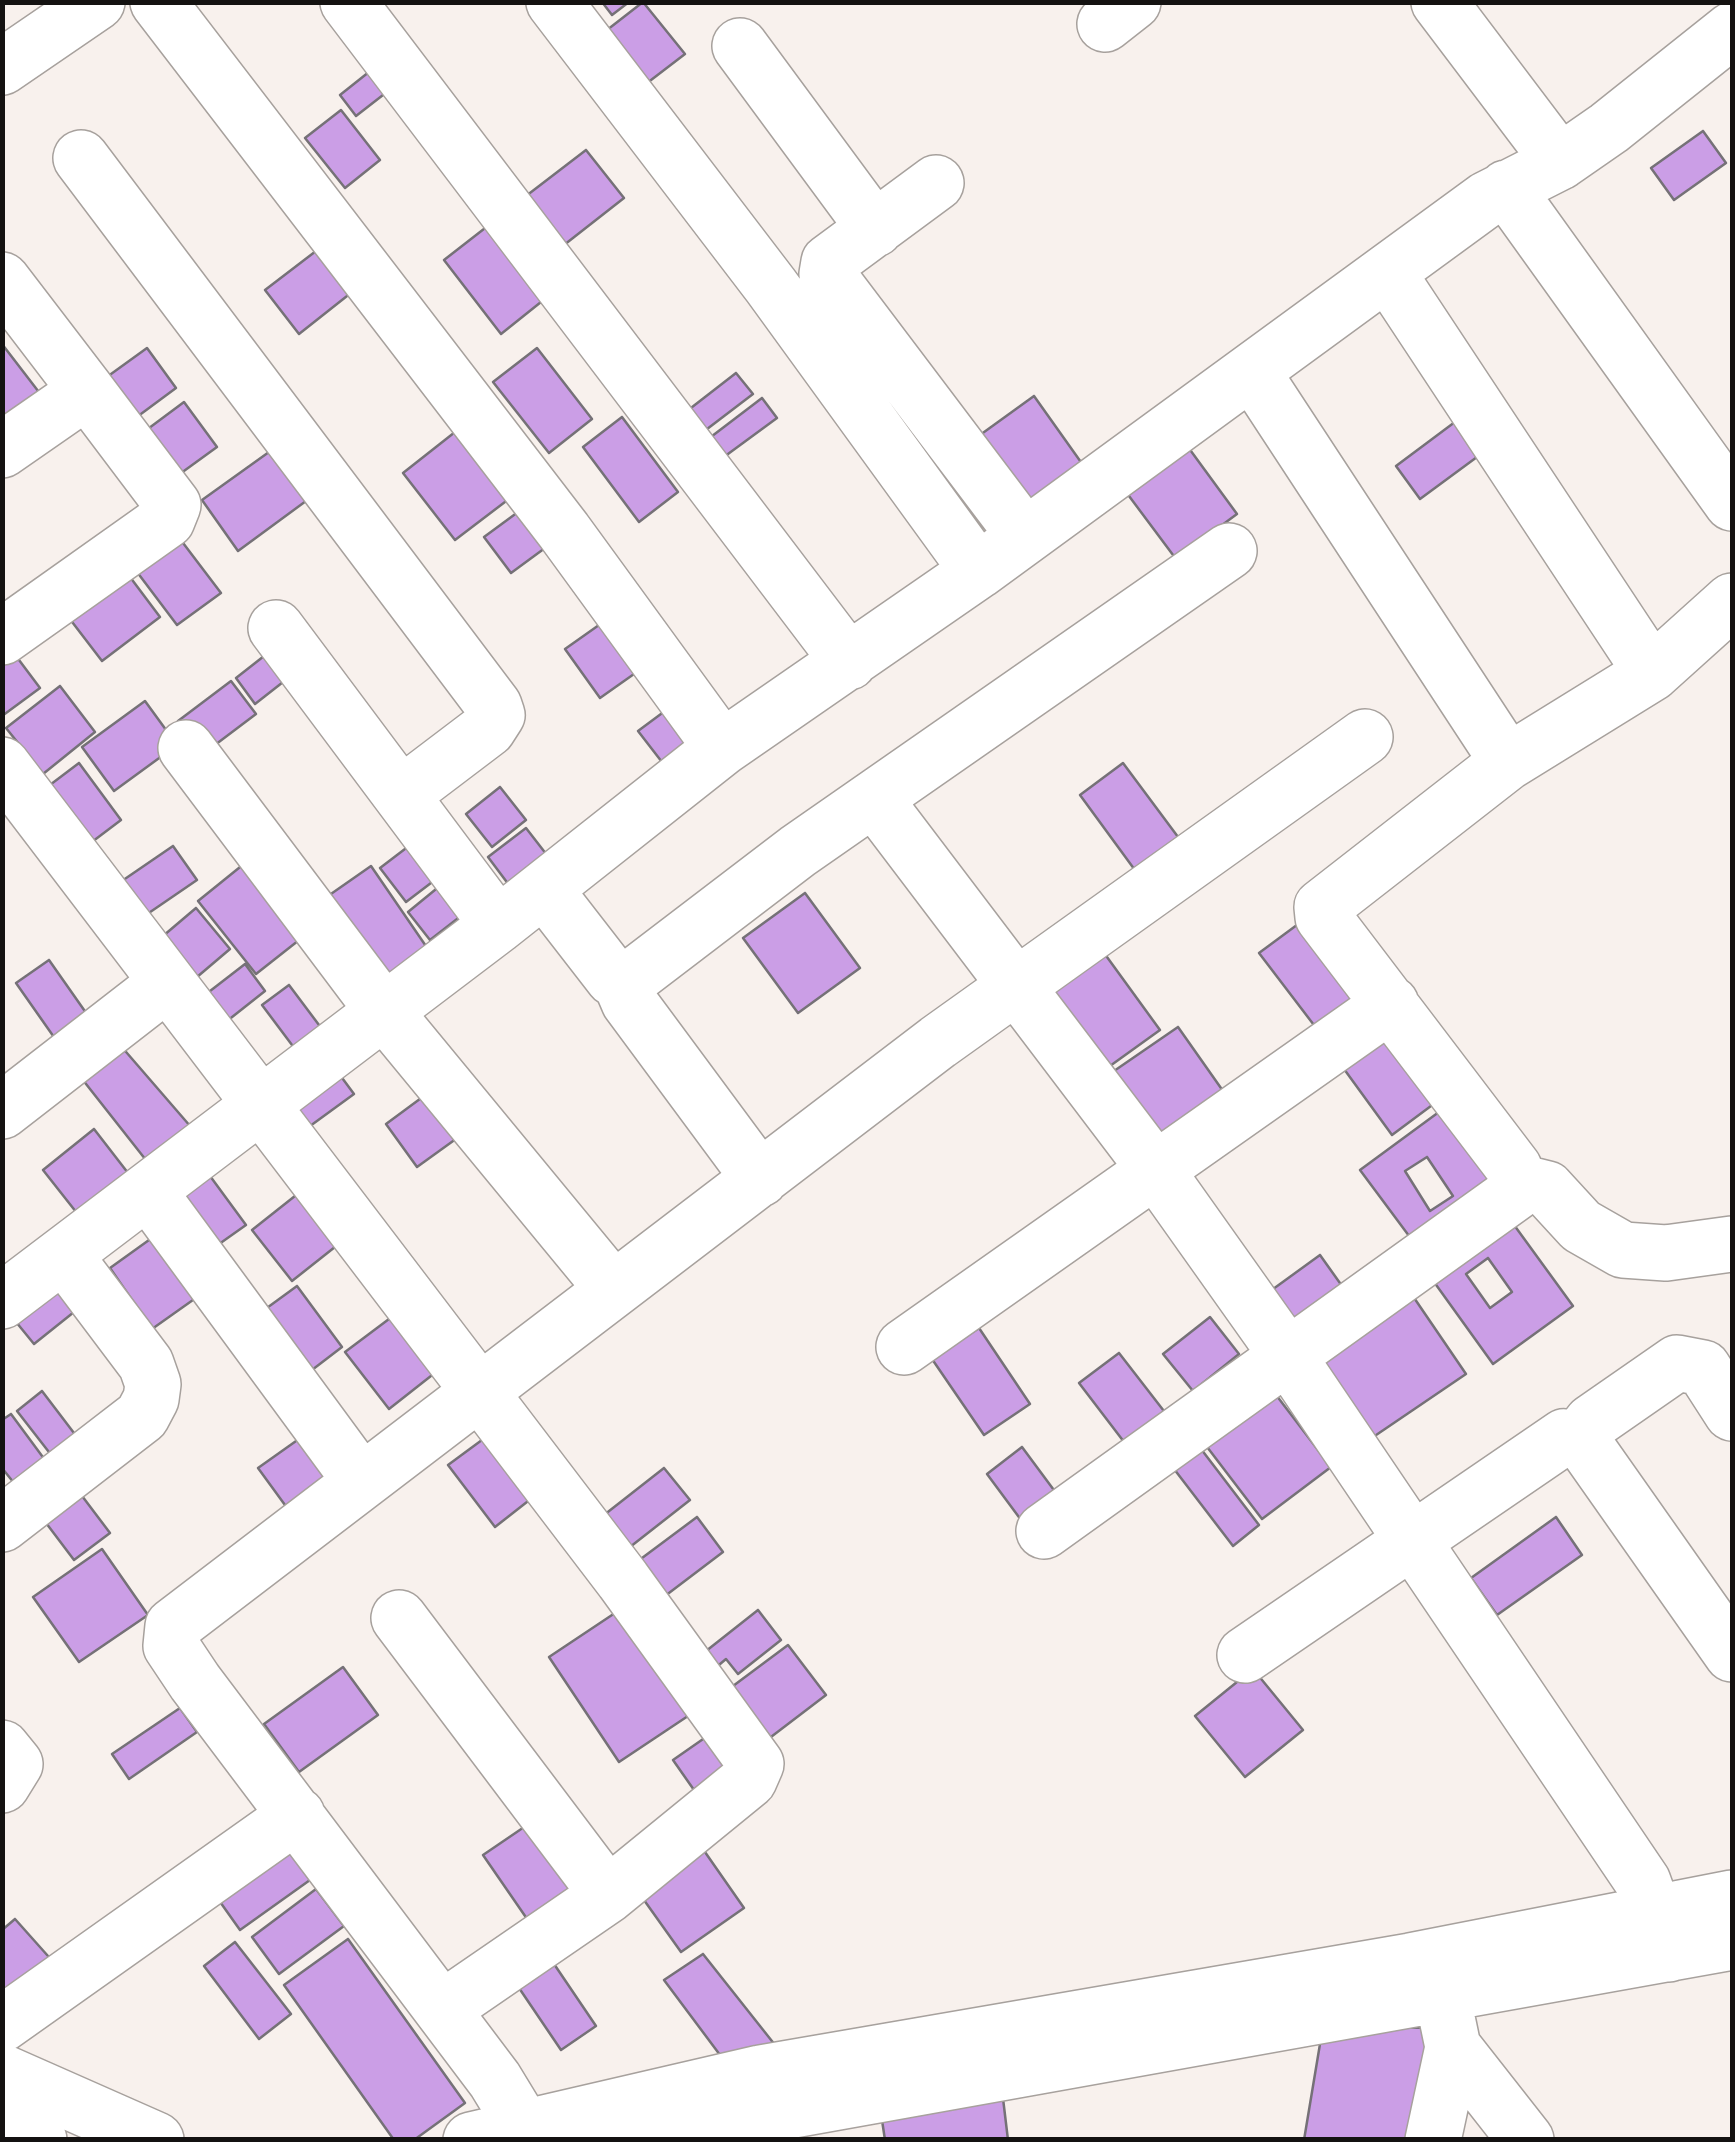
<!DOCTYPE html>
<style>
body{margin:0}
#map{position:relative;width:1735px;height:2142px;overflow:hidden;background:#f8f1ed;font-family:"Playfair Display",serif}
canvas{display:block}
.frame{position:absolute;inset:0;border:5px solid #141211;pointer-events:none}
</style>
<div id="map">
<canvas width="1735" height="2142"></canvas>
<div class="frame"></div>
</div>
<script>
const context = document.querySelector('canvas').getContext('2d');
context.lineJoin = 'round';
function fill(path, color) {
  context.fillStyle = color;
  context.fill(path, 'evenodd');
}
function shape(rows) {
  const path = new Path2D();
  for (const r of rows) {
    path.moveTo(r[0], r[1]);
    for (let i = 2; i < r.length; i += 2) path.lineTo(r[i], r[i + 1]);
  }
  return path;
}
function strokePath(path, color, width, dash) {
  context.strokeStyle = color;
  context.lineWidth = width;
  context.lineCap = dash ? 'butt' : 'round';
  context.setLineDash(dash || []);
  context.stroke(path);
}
const building = shape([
 [602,2,629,2,612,15,602,2],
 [643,2,685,54,638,90,598,37,643,2],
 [384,60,401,81,356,116,340,95,384,60],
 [341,110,380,160,345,188,305,138,341,110],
 [1703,131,1726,163,1674,200,1651,168,1703,131],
 [586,150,624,198,564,245,526,196,586,150],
 [489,225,546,298,501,334,444,260,489,225],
 [333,238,366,281,299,334,265,290,333,238],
 [2,344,45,400,10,426,2,416,2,344],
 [147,348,176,388,122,428,93,387,147,348],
 [537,348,592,419,549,453,493,382,537,348],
 [736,373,753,394,694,439,678,418,736,373],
 [1034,396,1083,465,1029,504,980,435,1034,396],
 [762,398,777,418,713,465,699,446,762,398],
 [184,402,217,447,166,484,133,440,184,402],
 [1471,410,1496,443,1420,499,1396,466,1471,410],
 [622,417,678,492,639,522,583,447,622,417],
 [469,421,522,489,455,540,403,473,469,421],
 [1188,447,1237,514,1176,559,1126,492,1188,447],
 [269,452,306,501,238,551,202,500,269,452],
 [533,501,560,537,511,573,484,537,533,501],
 [177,535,221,593,177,625,134,568,177,535],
 [124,569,160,617,102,661,66,614,124,569],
 [616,613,651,662,600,698,565,649,616,613],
 [7,644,40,688,2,716,2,647,7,644],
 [273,649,292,675,255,704,236,678,273,649],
 [231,681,256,714,203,754,178,721,231,681],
 [60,686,95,732,43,774,6,728,60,686],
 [145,701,177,745,114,791,82,747,145,701],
 [673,705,707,749,672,775,638,731,673,705],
 [79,763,121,820,76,854,34,797,79,763],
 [1123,763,1184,845,1140,877,1080,795,1123,763],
 [500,787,526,820,492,847,466,814,500,787],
 [526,828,557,868,518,897,488,857,526,828],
 [422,836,448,870,406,902,380,868,422,836],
 [173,846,197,880,140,919,116,885,173,846],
 [250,859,308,933,256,974,198,901,250,859],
 [371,866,430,952,377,988,318,903,371,866],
 [452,876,475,905,430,940,408,912,452,876],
 [805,893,860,968,798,1013,743,938,805,893],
 [196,908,230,949,197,977,163,936,196,908],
 [1305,919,1365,998,1320,1033,1259,953,1305,919],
 [1099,946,1160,1030,1103,1071,1042,987,1099,946],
 [49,960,96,1027,63,1050,16,983,49,960],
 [245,964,265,991,222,1025,201,998,245,964],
 [289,985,322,1029,295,1049,262,1005,289,985],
 [1381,1024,1439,1100,1392,1135,1336,1058,1381,1024],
 [1178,1027,1235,1108,1170,1152,1114,1071,1178,1027],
 [114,1038,197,1134,153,1169,75,1070,114,1038],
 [334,1067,354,1094,295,1137,276,1110,334,1067],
 [428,1093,460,1136,417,1167,386,1124,428,1093],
 [1443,1109,1501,1187,1418,1248,1360,1170,1443,1109],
 [1427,1157,1453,1196,1430,1211,1405,1171,1427,1157],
 [94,1129,135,1182,84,1222,43,1170,94,1129],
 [199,1161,246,1225,205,1254,159,1191,199,1161],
 [300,1192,340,1243,292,1281,252,1230,300,1192],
 [1509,1218,1573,1306,1493,1364,1429,1275,1509,1218],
 [1488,1258,1512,1292,1490,1308,1466,1274,1488,1258],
 [156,1235,200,1295,152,1329,110,1268,156,1235],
 [1320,1255,1352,1300,1301,1337,1269,1292,1320,1255],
 [52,1285,74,1312,34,1344,12,1317,52,1285],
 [297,1286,342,1347,295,1383,249,1321,297,1286],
 [1406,1286,1466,1374,1357,1448,1297,1361,1406,1286],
 [393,1316,436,1372,389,1409,345,1352,393,1316],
 [1210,1317,1239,1354,1193,1391,1163,1354,1210,1317],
 [979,1328,1030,1404,984,1435,932,1359,979,1328],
 [1119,1353,1174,1424,1134,1455,1079,1383,1119,1353],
 [1270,1387,1331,1467,1262,1519,1201,1439,1270,1387],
 [42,1391,77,1437,52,1456,17,1411,42,1391],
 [11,1414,45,1460,14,1483,2,1468,2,1420,11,1414],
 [313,1429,347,1478,293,1516,258,1468,313,1429],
 [486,1437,532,1498,495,1527,448,1465,486,1437],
 [1198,1445,1259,1525,1233,1546,1171,1465,1198,1445],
 [1022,1447,1062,1501,1027,1528,987,1474,1022,1447],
 [664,1468,690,1500,630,1547,604,1515,664,1468],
 [70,1480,110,1533,74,1560,34,1507,70,1480],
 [697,1517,723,1552,665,1596,638,1561,697,1517],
 [1556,1517,1582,1555,1497,1615,1471,1578,1556,1517],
 [102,1549,148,1615,79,1662,33,1597,102,1549],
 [758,1610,781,1640,738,1674,726,1659,713,1670,701,1655,758,1610],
 [618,1611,688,1716,619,1762,549,1657,618,1611],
 [788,1645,826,1695,767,1740,729,1689,788,1645],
 [343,1667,378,1715,299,1772,264,1724,343,1667],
 [1253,1669,1303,1730,1245,1777,1195,1716,1253,1669],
 [180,1708,197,1732,129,1779,112,1754,180,1708],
 [706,1737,734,1777,701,1800,673,1760,706,1737],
 [533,1821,583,1896,534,1929,483,1855,533,1821],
 [698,1842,744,1908,681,1952,634,1886,698,1842],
 [288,1849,310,1880,240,1930,218,1899,288,1849],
 [316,1889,344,1926,279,1974,252,1937,316,1889],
 [15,1919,56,1965,2,2012,2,1930,15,1919],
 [348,1939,465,2103,414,2140,394,2140,284,1985,348,1939],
 [235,1942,291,2014,259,2039,204,1966,235,1942],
 [703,1954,779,2050,726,2063,664,1980,703,1954],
 [552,1961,596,2026,561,2050,517,1985,552,1961],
 [1323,2026,1435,2028,1419,2140,1304,2140,1323,2026],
 [1002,2090,1008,2140,885,2140,880,2107,1002,2090]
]);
fill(building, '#cb9ee6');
strokePath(building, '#757177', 2.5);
const minor = shape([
 [158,2,564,531,722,748],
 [348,2,849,662],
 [554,2,771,286,978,571],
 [1439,2,1560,162],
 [1105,24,1133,2],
 [740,46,875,229],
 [2,67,97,2],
 [81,158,494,706,497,715,488,729,401,795],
 [936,183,829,262,827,274,1025,536],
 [1506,188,1732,503],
 [1387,272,1652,673],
 [2,280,87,391],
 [1253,373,1508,762],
 [2,450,87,391,173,505,167,520,2,637],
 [276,628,498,925],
 [186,748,383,1010,613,1289],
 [2,765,623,1580,756,1764,749,1780,608,1895,442,2009],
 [875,800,1155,1169,1287,1355,1643,1882,1669,1954],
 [544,889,613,978,629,980,798,851,1229,551],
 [620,981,629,1002,760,1179],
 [2,1111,167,983],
 [1518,1187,1531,1185,1547,1189,1581,1226,1623,1250,1666,1253,1732,1244],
 [148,1191,361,1481],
 [2,1301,498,925,722,748,978,571,1487,199,1560,162,1609,128,1732,30],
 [904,1347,1391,1004],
 [1578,1440,1592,1422,1677,1363,1703,1368,1732,1413],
 [2,1524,142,1416,151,1399,153,1384,146,1364,64,1255],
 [1044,1531,1515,1193,1520,1182,1514,1168,1323,917,1322,907,1508,762,1652,673,1732,601],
 [399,1618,608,1895],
 [1245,1655,1564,1437,1585,1445,1732,1654],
 [2,1748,15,1764,2,1785],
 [1435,1960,1453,2047,1526,2140],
 [2,2024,297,1815],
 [2,2072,156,2140],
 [2,2122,39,2140],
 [523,2126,495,2080,195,1682,171,1646,173,1626,938,1042,1365,737],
 [471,2140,760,2073,1410,1961,1732,1898],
 [626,2140,1732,1942],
 [1433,2140,1453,2047]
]);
strokePath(minor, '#a7a19d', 58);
strokePath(minor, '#fff', 55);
</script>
